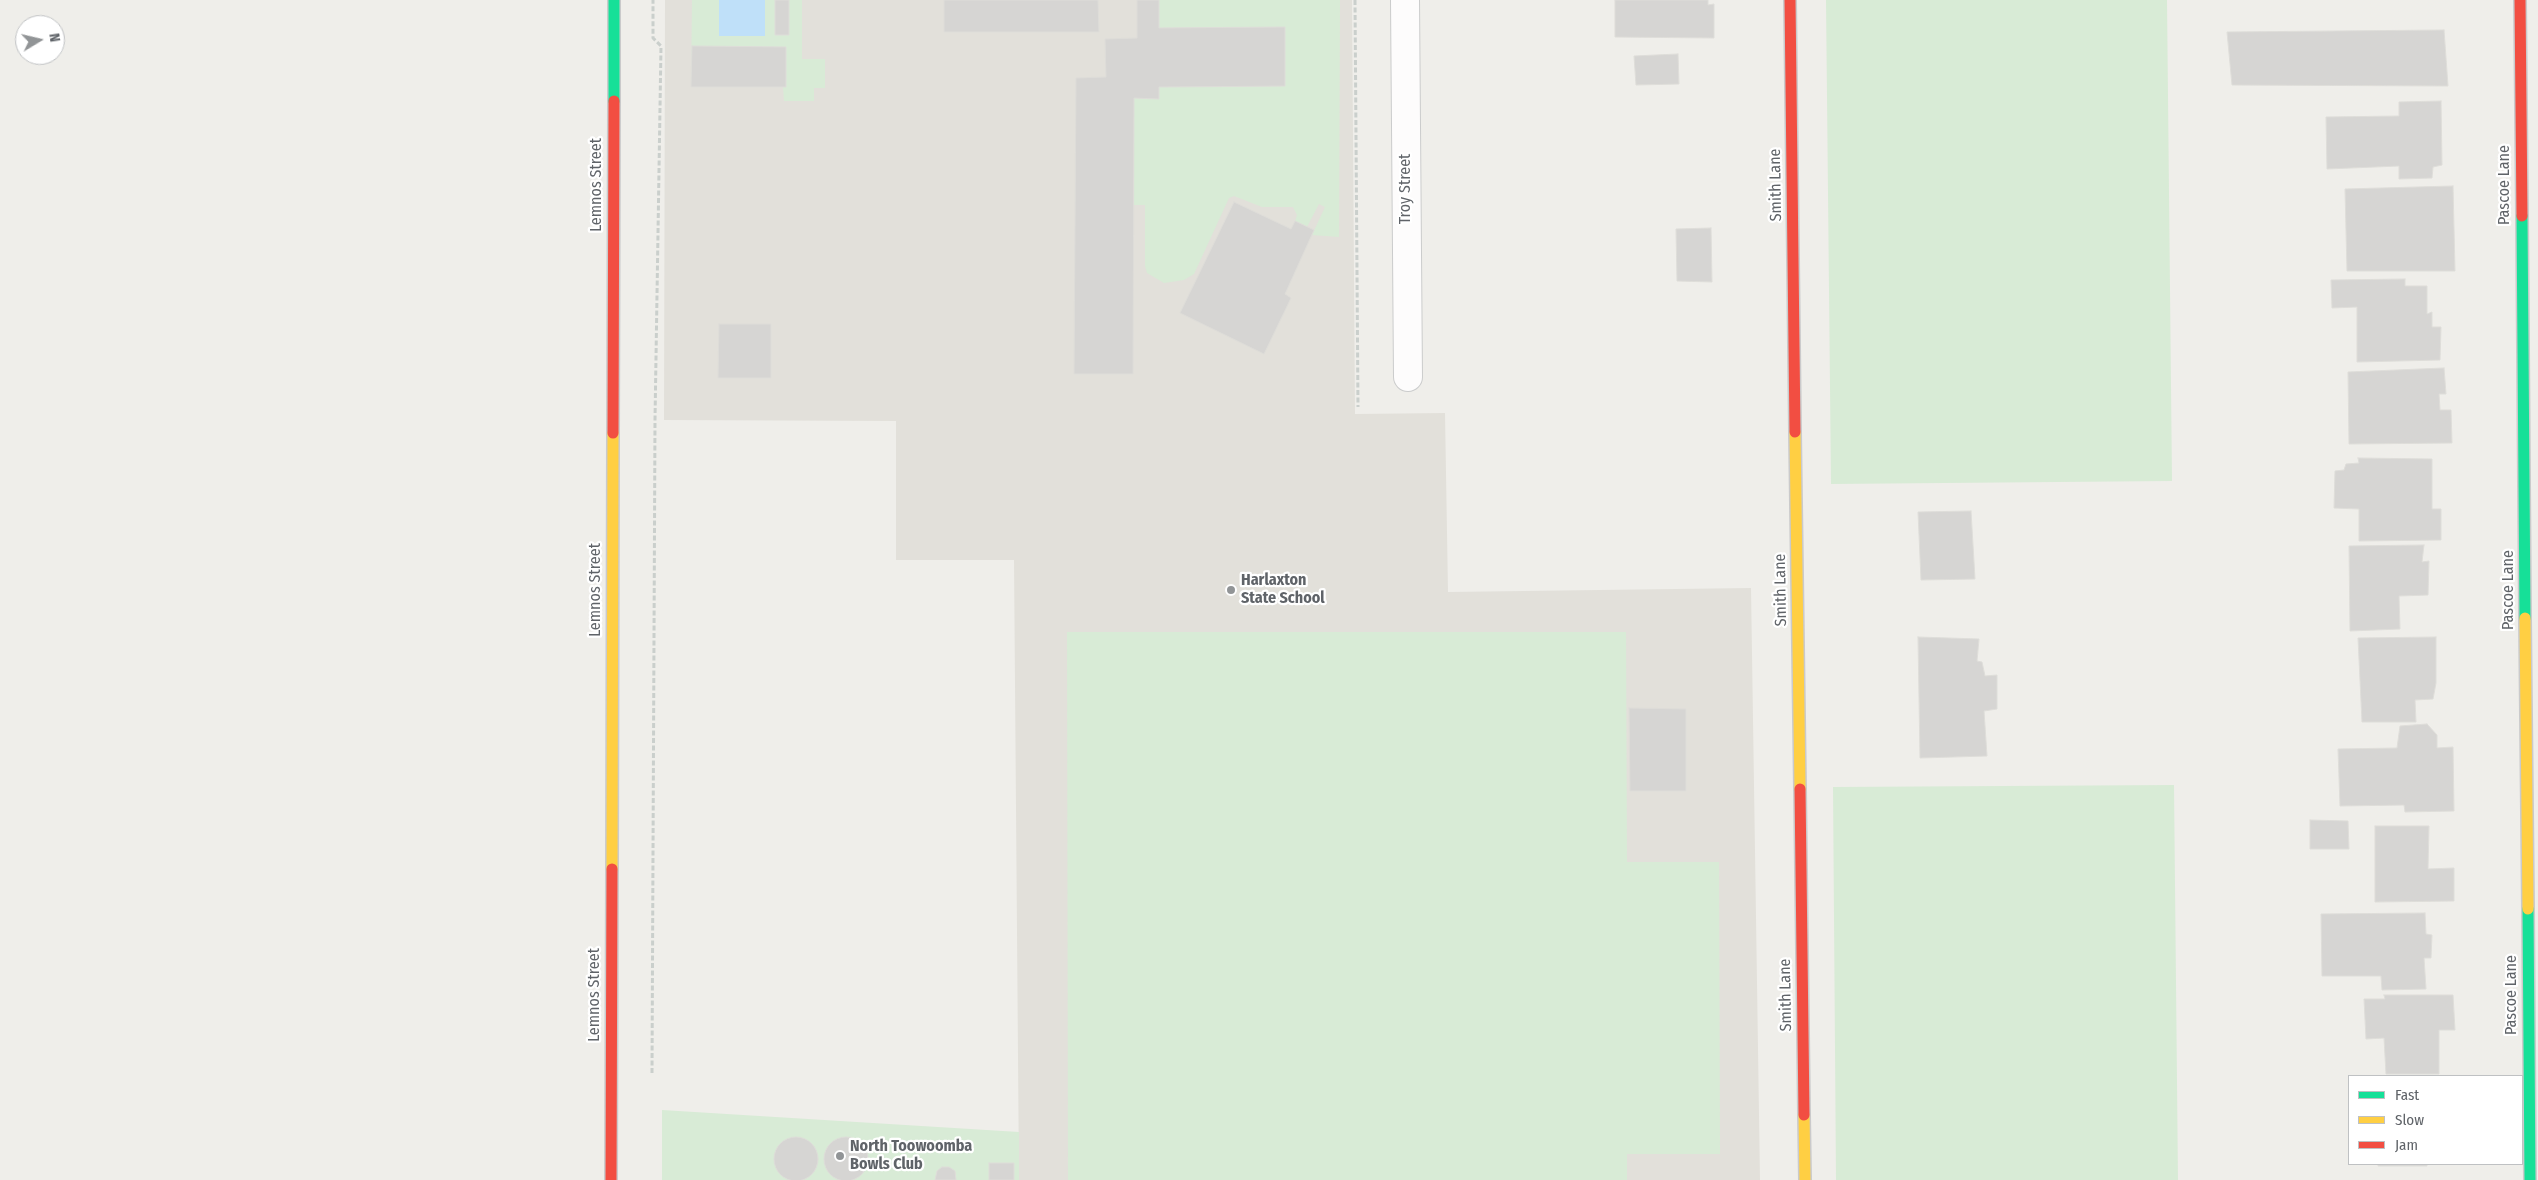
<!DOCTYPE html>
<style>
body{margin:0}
#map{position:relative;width:2538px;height:1180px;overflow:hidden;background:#efeeea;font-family:"Fira Sans Condensed",sans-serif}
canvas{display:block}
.legend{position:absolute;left:2348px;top:1075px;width:175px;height:90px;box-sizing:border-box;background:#fff;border:1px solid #bfc1c3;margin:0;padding:6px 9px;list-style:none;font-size:15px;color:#5f6368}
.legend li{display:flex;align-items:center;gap:10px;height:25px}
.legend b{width:25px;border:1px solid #bfc1c3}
.north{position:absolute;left:15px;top:15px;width:50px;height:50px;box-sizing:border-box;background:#fff;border:1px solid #bfc1c3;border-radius:50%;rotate:81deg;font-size:14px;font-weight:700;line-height:20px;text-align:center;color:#5f6368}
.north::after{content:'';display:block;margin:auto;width:18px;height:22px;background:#919496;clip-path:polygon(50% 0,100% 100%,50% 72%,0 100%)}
</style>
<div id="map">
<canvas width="2538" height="1180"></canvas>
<ul class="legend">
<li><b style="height:6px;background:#16e098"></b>Fast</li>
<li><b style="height:6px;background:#ffcf43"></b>Slow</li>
<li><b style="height:6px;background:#f24e42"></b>Jam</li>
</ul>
<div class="north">N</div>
</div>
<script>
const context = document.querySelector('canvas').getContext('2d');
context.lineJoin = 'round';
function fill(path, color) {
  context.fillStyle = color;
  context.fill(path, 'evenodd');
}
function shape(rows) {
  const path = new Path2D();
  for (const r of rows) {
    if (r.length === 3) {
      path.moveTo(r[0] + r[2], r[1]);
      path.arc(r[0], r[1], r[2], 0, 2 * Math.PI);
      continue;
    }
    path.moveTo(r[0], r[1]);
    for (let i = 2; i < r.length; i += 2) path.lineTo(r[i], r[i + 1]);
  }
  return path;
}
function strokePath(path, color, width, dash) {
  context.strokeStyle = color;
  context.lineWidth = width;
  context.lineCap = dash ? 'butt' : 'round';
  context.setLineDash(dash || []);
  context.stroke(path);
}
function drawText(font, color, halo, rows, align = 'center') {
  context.font = font + ' "Fira Sans Condensed",sans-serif';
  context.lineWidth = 4.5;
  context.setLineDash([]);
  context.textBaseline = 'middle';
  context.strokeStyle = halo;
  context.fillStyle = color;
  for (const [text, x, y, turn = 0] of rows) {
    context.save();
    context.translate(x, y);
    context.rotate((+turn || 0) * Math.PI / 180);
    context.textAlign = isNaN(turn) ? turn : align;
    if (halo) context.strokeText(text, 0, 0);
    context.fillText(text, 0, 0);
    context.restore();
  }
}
fill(shape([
 [665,0,1352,0,1355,414,1445,413,1448,592,1751,588,1760,1180,1019,1180,1014,560,896,560,896,421,664,420]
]), '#e2e0da');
fill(shape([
 [692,0,802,0,802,59,825,59,825,88,814,88,814,101,784,101,783,87,691,87],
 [1159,0,1340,0,1339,237,1312,235,1325,207,1319,204,1307,227,1295,221,1297,215,1293,207,1262,207,1234,196,1229,198,1194,274,1184,280,1164,283,1147,273,1145,266,1145,205,1134,205,1134,98,1159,99,1159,87,1285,86,1285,27,1159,28],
 [1826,0,2167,0,2172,481,1831,484],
 [1067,632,1626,632,1627,862,1719,862,1720,1154,1627,1154,1627,1180,1068,1180],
 [2174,785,2178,1180,1836,1180,1833,787],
 [662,1110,1019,1132,1019,1180,662,1180]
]), '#d8ebd6');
fill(shape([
 [719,0,765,0,765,36,719,36]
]), '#bfe0f9');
const building = shape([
 [775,0,789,0,789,35,775,35,775,0],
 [944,0,1098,0,1099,32,944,32,944,0],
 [1137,0,1159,0,1159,28,1285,27,1285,86,1159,87,1159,99,1134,98,1133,374,1074,374,1076,78,1106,77,1105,39,1137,38,1137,0],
 [1615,0,1708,0,1708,5,1714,4,1714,38,1615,37,1615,0],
 [2444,30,2448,86,2232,85,2227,32,2444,30],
 [692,46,786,47,786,87,691,87,692,46],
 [1678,54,1679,84,1636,85,1634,56,1678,54],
 [2441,101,2442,165,2433,167,2432,178,2399,179,2399,166,2327,169,2326,117,2399,116,2399,102,2441,101],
 [2453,186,2455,271,2347,271,2345,189,2453,186],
 [1234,202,1291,229,1295,221,1314,230,1285,294,1291,298,1264,354,1180,313,1234,202],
 [1711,228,1712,282,1677,281,1676,229,1711,228],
 [2405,279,2405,286,2427,286,2427,314,2432,312,2432,327,2441,327,2440,360,2357,362,2357,307,2332,308,2331,280,2405,279],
 [719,324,771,324,771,378,718,378,719,324],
 [2444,368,2446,394,2439,394,2440,410,2451,410,2452,443,2349,444,2348,372,2444,368],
 [2358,458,2432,459,2432,509,2441,509,2441,540,2359,541,2359,509,2334,508,2335,471,2344,470,2346,464,2359,463,2358,458],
 [1971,511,1975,579,1921,580,1918,512,1971,511],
 [2424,545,2422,562,2429,561,2428,595,2399,596,2400,629,2350,631,2349,546,2424,545],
 [1918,637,1979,639,1977,661,1982,662,1985,676,1997,675,1997,709,1984,711,1987,756,1920,758,1918,637],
 [2436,637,2436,683,2433,699,2415,700,2416,722,2362,722,2358,638,2436,637],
 [1629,708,1686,709,1686,791,1630,791,1629,708],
 [2427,724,2437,735,2437,748,2453,747,2454,811,2405,812,2404,805,2340,806,2338,749,2397,748,2400,726,2427,724],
 [2310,820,2348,821,2349,849,2310,849,2310,820],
 [2375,826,2429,826,2428,869,2454,868,2454,901,2375,902,2375,826],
 [2425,913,2426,934,2432,935,2431,958,2424,958,2426,989,2382,990,2381,976,2322,976,2321,914,2425,913],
 [2384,995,2453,995,2455,1030,2439,1030,2439,1074,2386,1074,2384,1038,2366,1039,2364,999,2385,999,2384,995],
 [846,1159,22],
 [796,1159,22],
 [989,1163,1014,1163,1014,1180,989,1180,989,1163],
 [2378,1164,2427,1164,2427,1166,2378,1166,2378,1164],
 [942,1167,949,1167,955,1171,956,1180,935,1180,937,1171,942,1167]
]);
fill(building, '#d6d5d3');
strokePath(building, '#deddd9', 1);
const street = shape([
 [1405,0,1408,377]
]);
const fast = shape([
 [614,101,614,0],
 [2522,216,2525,618],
 [2528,909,2530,1180]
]);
const slow = shape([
 [1795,432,1800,789],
 [2525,618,2528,909],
 [612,869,613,433],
 [1804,1115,1805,1180]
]);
const jam = shape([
 [1790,0,1795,432],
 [2520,0,2522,216],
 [613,433,614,101],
 [1800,789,1804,1115],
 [611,1180,612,869]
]);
strokePath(street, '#cbcccc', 30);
strokePath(fast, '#cacacb', 14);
strokePath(slow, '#cacacb', 14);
strokePath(jam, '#cacacb', 14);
strokePath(shape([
 [1355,0,1358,407],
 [652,1073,655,420,661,46,653,38,653,0]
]), '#cacfcc', 3, [5, 2.5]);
strokePath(street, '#fdfcfc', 28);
strokePath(fast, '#16e098', 11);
strokePath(slow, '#ffcf43', 11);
strokePath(jam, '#f24e42', 11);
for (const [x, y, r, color] of [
 [1231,590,5,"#919496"],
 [840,1156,5,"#919496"]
]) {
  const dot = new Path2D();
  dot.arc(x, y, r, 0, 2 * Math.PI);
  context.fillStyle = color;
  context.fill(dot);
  strokePath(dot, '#fff', 2);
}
drawText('16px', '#5f6368', '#fff', [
 ["Lemnos Street",597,185,-90],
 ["Smith Lane",1776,185,-91],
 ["Pascoe Lane",2505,185,-90],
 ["Troy Street",1406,189,-90],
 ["Lemnos Street",596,590,-90],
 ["Smith Lane",1781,590,-91],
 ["Pascoe Lane",2509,590,-90],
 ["Lemnos Street",595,995,-90],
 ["Smith Lane",1786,995,-91],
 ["Pascoe Lane",2512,995,-90]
]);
drawText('bold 16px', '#5f6368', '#fff', [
 ["Harlaxton",1241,581],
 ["State School",1241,599],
 ["North Toowoomba",850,1147],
 ["Bowls Club",850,1165]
], 'left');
</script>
